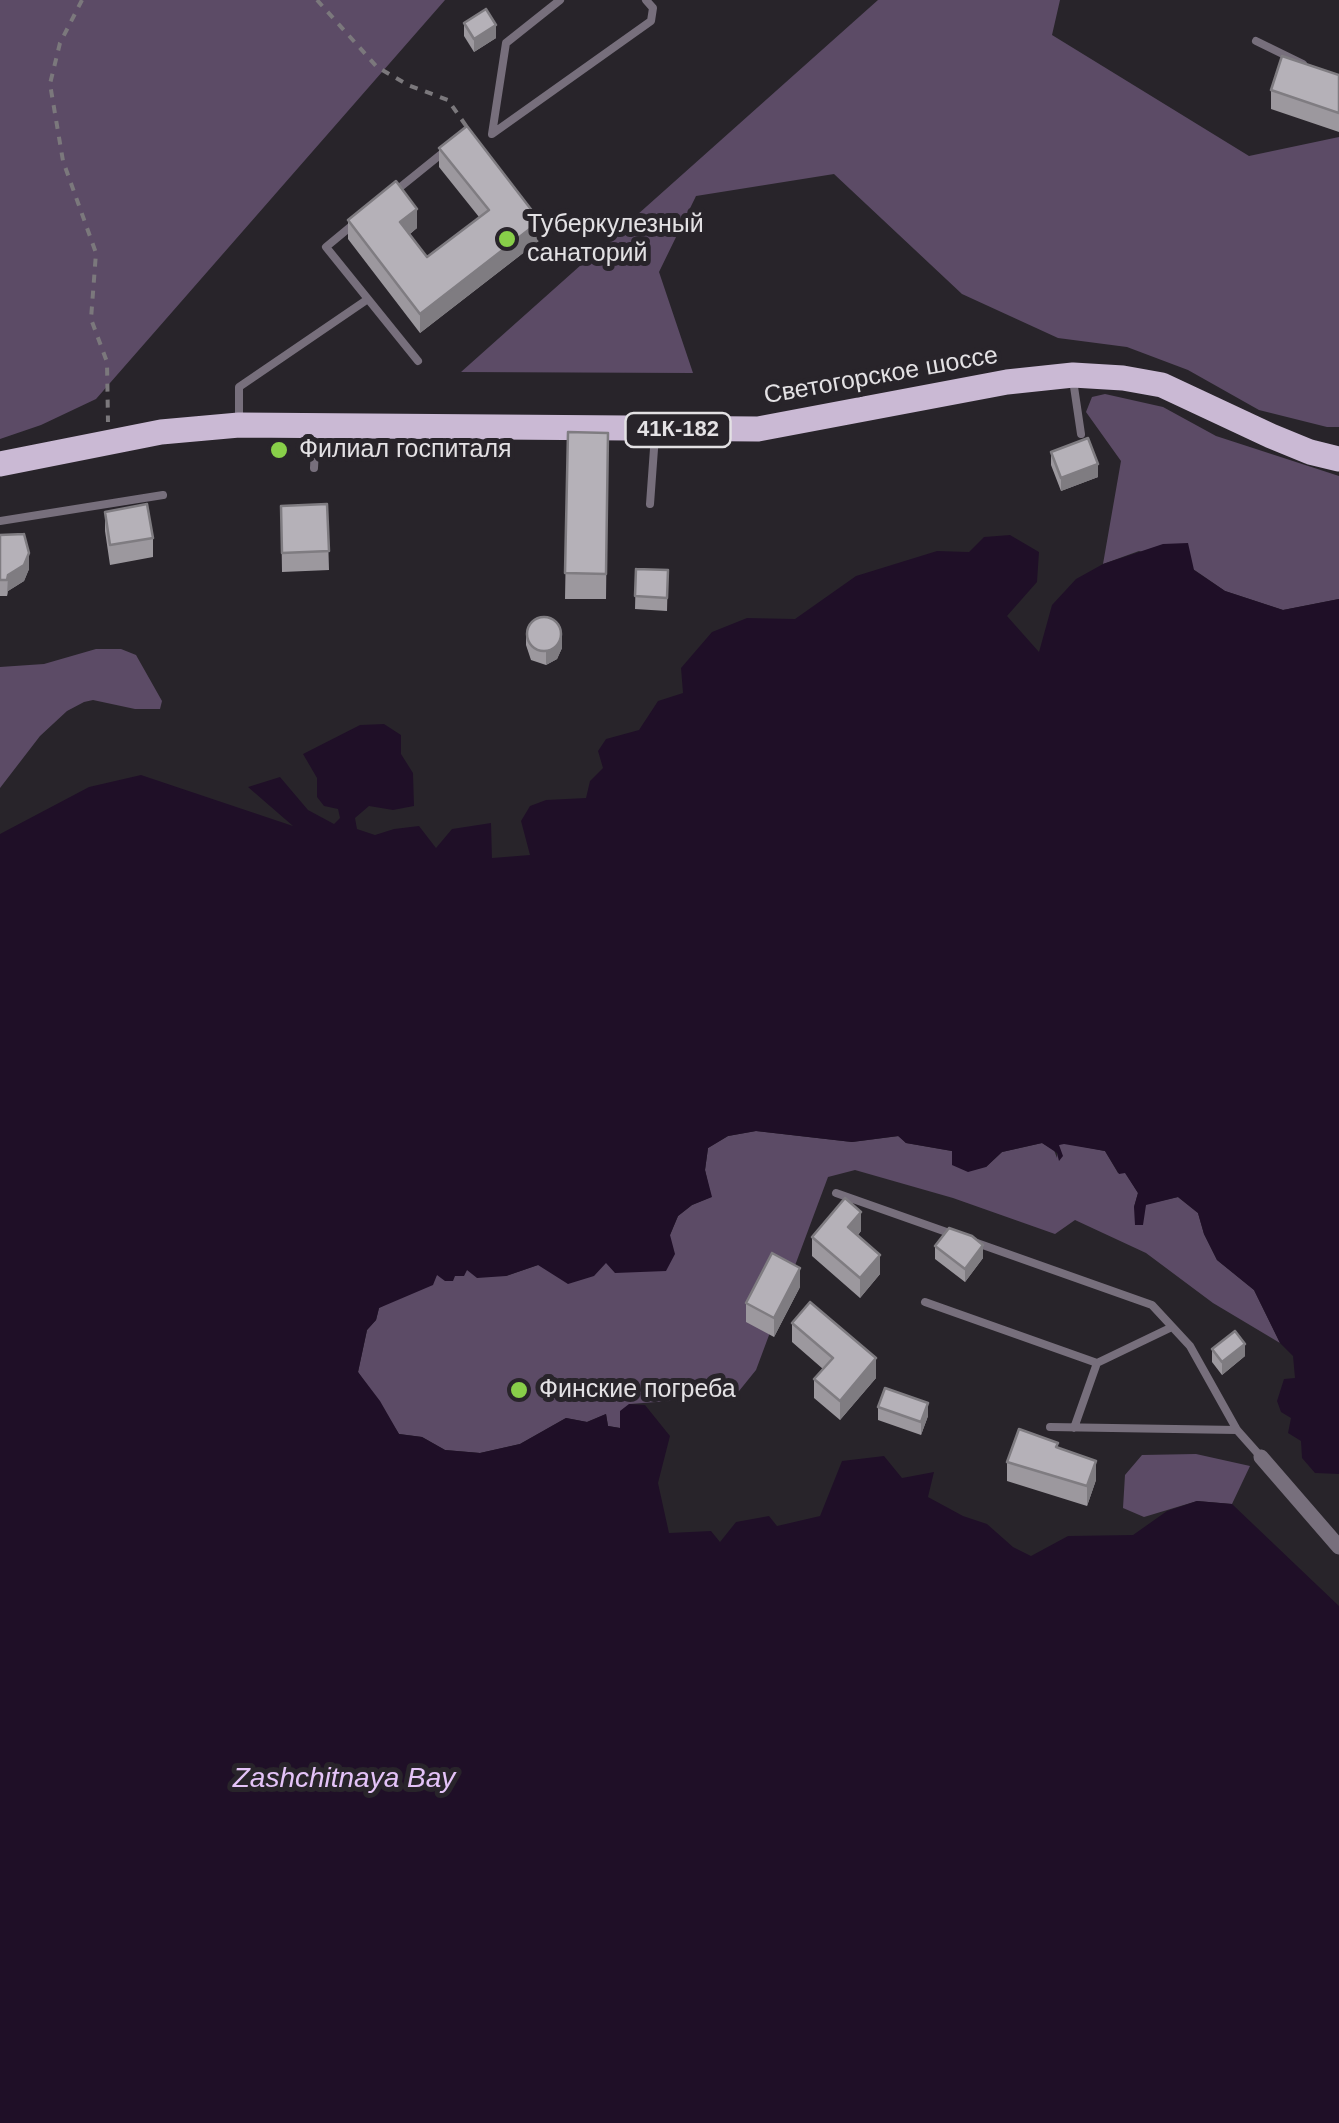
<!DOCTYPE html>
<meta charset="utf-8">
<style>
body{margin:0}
canvas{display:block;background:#28242a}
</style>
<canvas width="1339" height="2123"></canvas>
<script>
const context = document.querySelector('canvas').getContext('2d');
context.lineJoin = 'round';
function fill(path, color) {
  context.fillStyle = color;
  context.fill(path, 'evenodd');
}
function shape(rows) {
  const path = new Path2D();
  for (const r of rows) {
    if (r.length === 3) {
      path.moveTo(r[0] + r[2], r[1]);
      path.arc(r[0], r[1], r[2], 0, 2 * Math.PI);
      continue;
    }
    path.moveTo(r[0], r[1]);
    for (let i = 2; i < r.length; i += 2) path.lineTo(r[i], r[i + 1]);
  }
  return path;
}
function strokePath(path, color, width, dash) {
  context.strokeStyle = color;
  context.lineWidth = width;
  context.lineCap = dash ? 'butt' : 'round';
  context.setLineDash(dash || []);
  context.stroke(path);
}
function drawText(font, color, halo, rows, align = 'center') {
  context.font = font + ' Helvetica,sans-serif';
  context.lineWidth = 10;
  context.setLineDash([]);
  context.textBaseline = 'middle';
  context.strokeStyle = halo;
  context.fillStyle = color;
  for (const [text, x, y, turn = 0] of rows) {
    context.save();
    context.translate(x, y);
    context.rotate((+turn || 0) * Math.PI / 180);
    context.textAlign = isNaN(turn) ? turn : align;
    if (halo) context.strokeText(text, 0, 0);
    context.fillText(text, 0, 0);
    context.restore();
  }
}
fill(shape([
 [0,0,445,0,96,399,41,425,0,439],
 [878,0,1060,0,1052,35,1249,156,1339,137,1339,427,1327,427,1259,410,1188,370,1127,347,1058,338,962,294,834,174,696,196,659,272,693,373,461,372],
 [1105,394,1163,407,1216,436,1339,476,1339,599,1283,610,1225,591,1193,569,1139,551,1103,564,1121,461,1086,412,1092,397],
 [96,649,121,649,136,655,162,701,160,709,135,709,93,700,84,702,67,711,40,736,0,788,0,667,44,664],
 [756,1131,852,1142,899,1136,906,1143,952,1151,986,1167,1002,1152,1042,1143,1054,1150,1057,1158,1058,1145,1064,1143,1105,1151,1118,1173,1125,1172,1138,1193,1134,1207,1178,1197,1198,1213,1204,1234,1217,1260,1254,1290,1280,1343,1213,1303,1146,1253,1075,1220,1055,1234,953,1198,855,1170,828,1177,756,1370,735,1396,630,1404,620,1428,608,1426,606,1414,587,1422,566,1418,520,1444,480,1453,445,1450,422,1437,399,1434,358,1372,367,1330,376,1320,379,1308,437,1275,454,1276,467,1270,506,1276,538,1265,606,1262,670,1235,678,1216,692,1205,711,1197,705,1170,708,1148,728,1136],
 [1196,1454,1250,1466,1232,1504,1197,1501,1144,1517,1123,1508,1125,1475,1142,1455]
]), '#5c4b66');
fill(shape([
 [1010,535,1039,552,1037,582,1007,616,1039,652,1052,605,1076,579,1103,564,1163,544,1188,543,1194,570,1225,591,1283,610,1339,599,1339,1474,1315,1473,1302,1458,1301,1441,1288,1433,1291,1418,1281,1412,1277,1401,1284,1379,1295,1378,1293,1356,1280,1343,1254,1290,1217,1260,1204,1234,1198,1213,1178,1197,1146,1205,1143,1225,1135,1225,1134,1207,1138,1193,1125,1173,1119,1174,1105,1151,1064,1144,1059,1145,1063,1156,1059,1161,1057,1153,1042,1143,1002,1152,986,1167,968,1172,952,1165,952,1151,906,1143,898,1136,852,1142,756,1131,728,1136,708,1148,705,1170,712,1197,692,1205,678,1216,670,1235,675,1254,666,1271,615,1273,606,1263,594,1276,568,1284,538,1265,506,1276,477,1278,467,1270,464,1276,455,1276,453,1281,445,1281,437,1275,433,1285,379,1308,376,1320,367,1330,358,1372,380,1401,399,1434,422,1437,445,1450,480,1453,520,1444,566,1418,587,1422,606,1414,608,1426,620,1428,620,1411,629,1404,645,1405,670,1436,658,1483,669,1533,711,1531,720,1542,736,1522,769,1516,777,1526,820,1516,842,1461,884,1456,902,1478,934,1472,928,1497,963,1516,987,1524,1013,1547,1031,1556,1068,1536,1133,1535,1167,1511,1197,1501,1232,1504,1339,1606,1339,2123,0,2123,0,834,89,787,141,775,293,826,248,787,280,777,308,810,334,824,340,818,338,809,324,806,317,797,317,778,303,754,360,725,384,724,401,735,401,754,413,773,414,806,393,810,369,806,355,818,357,829,375,835,394,829,419,826,436,848,452,829,491,823,492,858,530,855,521,821,530,806,546,800,586,798,590,781,603,768,598,751,606,739,639,730,658,701,683,693,681,668,712,632,747,618,795,619,856,576,937,551,969,552,984,537]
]), '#1f0f27');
strokePath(shape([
 [82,0,60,43,50,84,63,161,96,253,91,319,107,362,108,422],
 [317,0,377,67,408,85,448,100,469,130]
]), '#7b787c', 4, [8, 8]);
strokePath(shape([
 [560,0,506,43,492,134,651,21,653,8,646,0],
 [1256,41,1303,64],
 [393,193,445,151],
 [355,223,326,247,418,361],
 [1073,380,1081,434],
 [239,420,239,387,368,299],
 [314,468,316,430],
 [650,504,655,435],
 [0,521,163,495],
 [836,1193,955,1235],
 [977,1243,1152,1305,1190,1346,1237,1430,1261,1457],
 [925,1302,1097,1363],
 [1050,1427,1237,1430],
 [1074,1428,1097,1363,1172,1327]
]), '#776f7c', 8);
strokePath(shape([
 [1261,1457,1339,1547]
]), '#776f7c', 15);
strokePath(shape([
 [0,464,161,432,239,425,758,429,1007,382,1073,375,1123,378,1162,385,1271,436,1310,452,1339,459]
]), '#cab9d4', 25);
fill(shape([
 [464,23,496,38,474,52,464,36],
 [1339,75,1339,132,1271,109,1271,90],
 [439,148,540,240,420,333,348,239,348,220,417,228,410,234,427,257,479,217,439,167],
 [568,432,608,433,606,599,565,599],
 [1051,452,1098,477,1061,491,1051,465],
 [327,504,329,570,282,572,281,506],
 [105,512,153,538,153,557,110,565,105,531],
 [0,535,29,569,24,581,8,591,7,596,0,596],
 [636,569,668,570,667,611,635,609],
 [526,632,562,648,557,659,546,665,531,660,526,645],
 [861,1231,858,1235,880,1274,860,1298,812,1256,812,1237],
 [935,1246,983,1258,965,1282,935,1259],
 [800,1287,774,1337,746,1322,746,1303],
 [792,1323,876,1378,840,1420,814,1398,814,1379,823,1369,792,1342],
 [1212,1349,1245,1356,1222,1375,1212,1362],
 [878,1407,928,1416,921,1435,878,1420],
 [1058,1447,1096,1480,1087,1506,1007,1481,1007,1462]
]), '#9c989e');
fill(shape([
 [496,25,496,38,474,52,474,39],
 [417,209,417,228,400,241,400,222],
 [540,221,540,240,420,333,420,314],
 [1098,464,1098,477,1061,491,1061,478],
 [29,553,29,569,24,581,8,591,7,596,8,575],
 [562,635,562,648,557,659,546,665,546,652],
 [861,1212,861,1231,848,1246,848,1227],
 [983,1245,983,1258,965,1282,965,1269],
 [880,1255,880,1274,860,1298,860,1278],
 [800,1268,800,1287,774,1337,774,1318],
 [1245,1344,1245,1356,1222,1375,1222,1362],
 [876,1358,876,1378,840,1420,840,1401],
 [928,1403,928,1416,921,1435,921,1422],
 [1096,1461,1096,1480,1087,1506,1087,1486]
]), '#7f7c81');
const building = shape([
 [486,9,496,25,474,39,464,23,486,9],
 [1282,56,1339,75,1339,113,1271,90,1282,56],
 [467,126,540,221,420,314,348,220,396,181,417,209,400,222,427,257,489,210,439,148,467,126],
 [568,432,608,433,606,574,565,573,568,432],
 [1088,438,1098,464,1061,478,1051,452,1088,438],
 [147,504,153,538,110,545,105,512,147,504],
 [327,504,329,551,282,553,281,506,327,504],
 [24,534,29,553,24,565,8,575,7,580,0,580,0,535,24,534],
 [636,569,668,570,667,598,635,596,636,569],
 [544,634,17],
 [845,1198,861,1212,848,1227,880,1255,860,1278,812,1237,845,1198],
 [949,1228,972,1236,983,1245,965,1269,935,1246,949,1228],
 [772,1253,800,1268,774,1318,746,1303,772,1253],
 [810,1302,876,1358,840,1401,814,1379,833,1358,792,1323,810,1302],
 [1235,1331,1245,1344,1222,1362,1212,1349,1235,1331],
 [885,1388,928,1403,921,1422,878,1407,885,1388],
 [1019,1429,1058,1443,1056,1447,1096,1461,1087,1486,1007,1462,1019,1429]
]);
fill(building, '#b5b1b8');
strokePath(building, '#7f7c81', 2.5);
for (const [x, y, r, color] of [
 [507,239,10,"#88cf49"],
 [279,450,10,"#88cf49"],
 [519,1390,10,"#88cf49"]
]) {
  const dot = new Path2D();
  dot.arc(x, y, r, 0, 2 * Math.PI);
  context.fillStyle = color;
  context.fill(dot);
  strokePath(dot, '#28242a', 4);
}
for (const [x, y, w] of [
 [678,430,105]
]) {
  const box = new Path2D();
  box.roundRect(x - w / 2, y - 17, w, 34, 8);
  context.fillStyle = '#28242a';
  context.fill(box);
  strokePath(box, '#e3e1e4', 2.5);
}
drawText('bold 22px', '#e3e1e4', null, [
 ["41К-182",678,430]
]);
drawText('25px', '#e3e1e4', '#28242a', [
 ["Туберкулезный",527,225],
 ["санаторий",527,254],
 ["Филиал госпиталя",299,450],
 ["Финские погреба",539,1390]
], 'left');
drawText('25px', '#e3e1e4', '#28242a', [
 ["Светогорское шоссе",881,376,-10]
]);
drawText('italic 28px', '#e4c3f8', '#28242a', [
 ["Zashchitnaya Bay",344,1779]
]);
</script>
